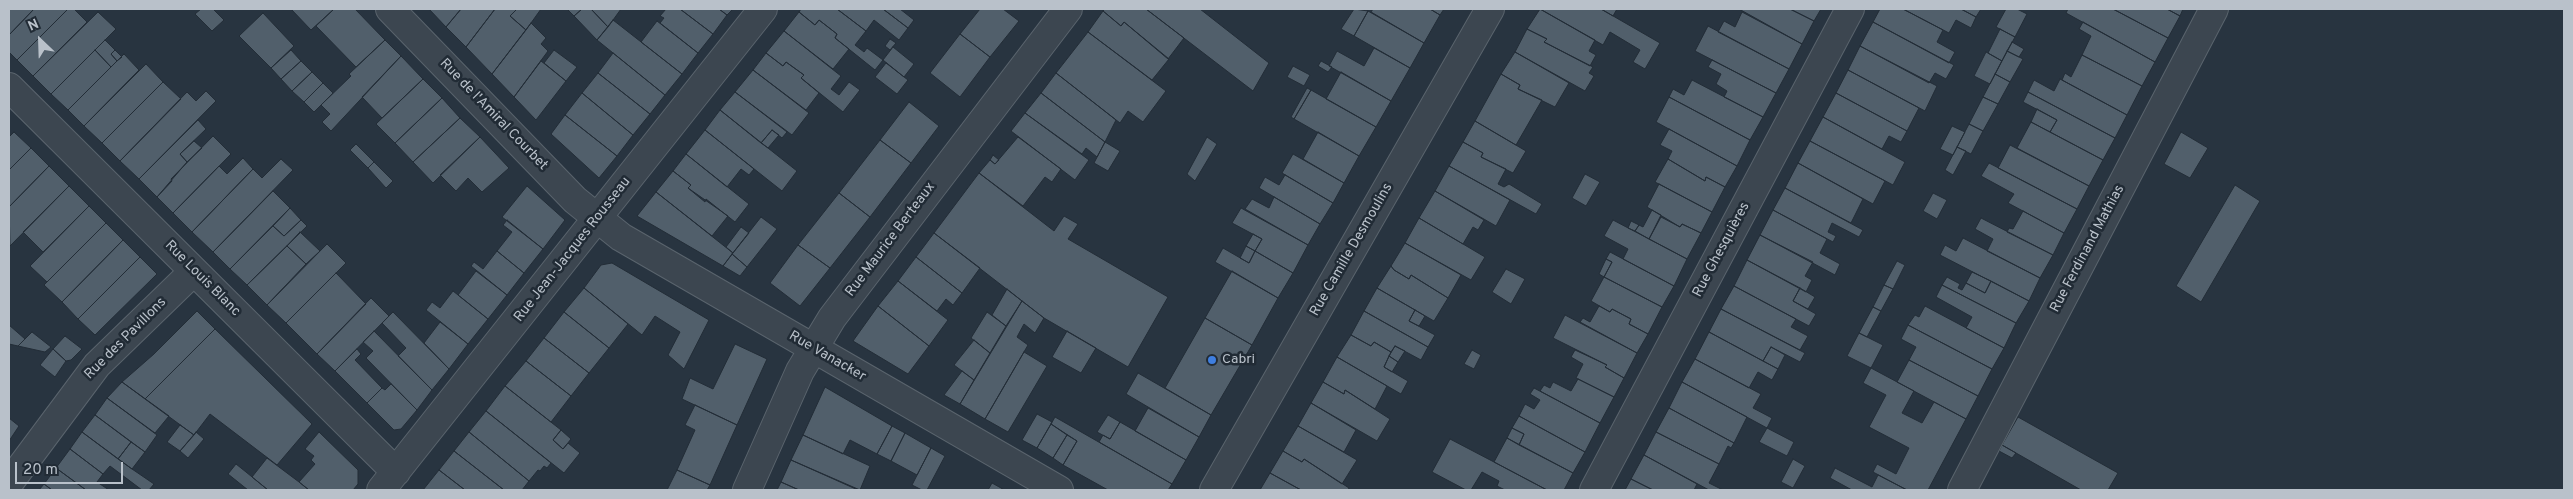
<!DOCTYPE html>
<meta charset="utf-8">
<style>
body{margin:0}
#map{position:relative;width:2573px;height:499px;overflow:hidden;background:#283440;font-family:Overpass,sans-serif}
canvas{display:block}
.frame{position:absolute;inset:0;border:10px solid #b9c1ca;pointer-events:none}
.north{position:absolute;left:15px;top:15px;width:50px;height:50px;-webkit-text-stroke:4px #212b35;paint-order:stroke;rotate:336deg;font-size:14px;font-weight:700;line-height:20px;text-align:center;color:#b9c1ca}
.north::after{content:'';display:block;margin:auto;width:18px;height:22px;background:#b9c1ca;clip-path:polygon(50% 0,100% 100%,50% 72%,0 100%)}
.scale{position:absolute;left:15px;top:462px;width:108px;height:22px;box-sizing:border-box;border:2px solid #b9c1ca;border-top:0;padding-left:6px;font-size:15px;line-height:18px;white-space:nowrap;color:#b9c1ca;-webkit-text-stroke:4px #212b35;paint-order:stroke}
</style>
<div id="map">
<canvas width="2573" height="499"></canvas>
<div class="frame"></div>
<div class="north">N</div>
<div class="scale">20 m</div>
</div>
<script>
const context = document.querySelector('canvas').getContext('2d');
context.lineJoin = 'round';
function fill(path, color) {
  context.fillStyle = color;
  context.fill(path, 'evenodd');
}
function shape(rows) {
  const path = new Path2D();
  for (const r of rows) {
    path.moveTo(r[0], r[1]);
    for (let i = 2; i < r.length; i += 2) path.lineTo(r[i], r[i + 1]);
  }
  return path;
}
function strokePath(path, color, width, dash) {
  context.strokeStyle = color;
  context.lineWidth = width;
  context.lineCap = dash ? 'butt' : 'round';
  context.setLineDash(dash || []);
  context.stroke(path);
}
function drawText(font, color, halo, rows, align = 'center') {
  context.font = font + ' Overpass,sans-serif';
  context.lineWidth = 5;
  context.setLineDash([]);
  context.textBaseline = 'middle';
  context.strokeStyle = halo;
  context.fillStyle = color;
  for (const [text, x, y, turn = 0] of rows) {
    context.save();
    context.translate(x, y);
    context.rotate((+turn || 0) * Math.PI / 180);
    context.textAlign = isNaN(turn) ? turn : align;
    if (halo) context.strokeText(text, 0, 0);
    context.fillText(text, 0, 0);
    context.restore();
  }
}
const building = shape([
 [9,9,34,9,9,35,9,9],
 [34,9,68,9,17,60,9,52,9,35,34,9],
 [68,9,74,9,87,22,33,76,17,60,68,9],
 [201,9,213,9,224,20,212,31,195,14,201,9],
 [291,9,334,9,311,30,291,9],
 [334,9,355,9,385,40,356,67,316,26,334,9],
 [429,9,461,9,446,27,429,9],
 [461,9,495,9,466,47,446,27,461,9],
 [495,9,517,9,510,16,526,30,492,74,466,47,495,9],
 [517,9,541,9,526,30,510,16,517,9],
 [567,9,582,9,574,16,567,9],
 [582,9,591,9,608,27,597,40,574,16,582,9],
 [591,9,621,9,608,27,591,9],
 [666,9,680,9,713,34,698,53,660,23,664,18,660,16,666,9],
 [680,9,719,9,727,15,713,34,680,9],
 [719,9,733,9,727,15,719,9],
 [801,9,837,9,866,31,855,45,864,52,867,48,883,60,875,70,835,38,837,34,819,20,815,25,799,12,801,9],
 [837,9,883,9,908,28,899,40,874,20,866,31,837,9],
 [883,9,900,9,914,20,908,28,883,9],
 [980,9,1003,9,1019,21,990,57,960,34,980,9],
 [1105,9,1146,9,1184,38,1168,59,1124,22,1121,26,1103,11,1105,9],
 [1146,9,1200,9,1269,63,1253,91,1146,9],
 [1354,9,1368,11,1354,36,1341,29,1354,9],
 [1373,9,1430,9,1440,15,1424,43,1371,12,1373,9],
 [1430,9,1444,9,1440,15,1430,9],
 [1540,9,1595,40,1589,51,1596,55,1590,66,1544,42,1547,39,1527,29,1540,9],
 [1540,9,1601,9,1660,43,1645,69,1633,62,1640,50,1610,32,1603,45,1540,9],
 [1601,9,1617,9,1613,16,1601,9],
 [1739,9,1790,9,1814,21,1802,44,1739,9],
 [1790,9,1821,9,1814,21,1790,9],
 [1880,9,1903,9,1943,30,1937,42,1955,52,1949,63,1873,22,1880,9],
 [1903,9,1961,9,1976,17,1971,28,1956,20,1949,33,1903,9],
 [1961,9,1981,9,1976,17,1961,9],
 [2006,9,2017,9,2027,14,2015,37,1996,27,2006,9],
 [2068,9,2113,9,2168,38,2155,62,2066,13,2068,9],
 [2113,9,2167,9,2180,16,2168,38,2113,9],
 [2167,9,2183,9,2180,16,2167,9],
 [1103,11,1121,26,1124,22,1169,59,1152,80,1088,32,1103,11],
 [1368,11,1424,43,1410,68,1354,36,1368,11],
 [98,12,116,29,51,94,33,76,98,12],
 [799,12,815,25,819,20,837,34,835,38,849,49,833,69,784,31,799,12],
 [1742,12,1802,44,1789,69,1718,32,1724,21,1735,27,1742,12],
 [263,13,294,46,271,68,239,36,263,13],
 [613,20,682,74,665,95,597,40,613,20],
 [657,21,698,53,682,74,641,42,657,21],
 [1873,22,1954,65,1946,79,1935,73,1929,83,1860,46,1873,22],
 [2083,22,2155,62,2142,86,2082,55,2091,36,2079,29,2083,22],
 [531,23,546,38,541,44,548,51,514,97,492,74,531,23],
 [1708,26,1789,69,1776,93,1695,51,1708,26],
 [1527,29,1547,39,1544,42,1593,67,1589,73,1594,76,1585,91,1515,52,1527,29],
 [2000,29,2015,37,2002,61,1988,53,2000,29],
 [784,31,841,76,831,89,839,95,849,82,860,90,843,112,801,78,804,75,786,62,783,66,766,53,784,31],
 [1088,32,1166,91,1143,122,1128,111,1120,123,1056,73,1088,32],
 [960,34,990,57,960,97,930,73,960,34],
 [890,39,896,43,890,50,885,46,890,39],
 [105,40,115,50,111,54,117,61,111,67,95,50,105,40],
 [385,40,401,56,331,131,322,122,330,114,321,105,351,76,349,74,385,40],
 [2012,42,2024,49,2019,57,2007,51,2012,42],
 [1860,46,1937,86,1925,111,1848,70,1860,46],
 [893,47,914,64,904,77,883,60,893,47],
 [1374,48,1410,68,1391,101,1329,66,1337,51,1364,66,1374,48],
 [95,50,111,67,68,110,51,94,95,50],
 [115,50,122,57,117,61,111,54,115,50],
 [291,50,301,61,281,79,271,68,291,50],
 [554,50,577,67,566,81,544,63,554,50],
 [2007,51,2023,59,2010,82,1995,74,2007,51],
 [1515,52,1569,83,1555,107,1518,89,1520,85,1501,74,1515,52],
 [1986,52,2002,61,1990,84,1974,76,1986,52],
 [613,53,665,95,650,114,598,73,613,53],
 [766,53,783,66,786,62,804,75,801,78,819,93,806,110,753,70,766,53],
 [124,54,139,70,84,126,68,110,124,54],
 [2082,55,2142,86,2127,115,2062,80,2065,73,2071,77,2082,55],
 [401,56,423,79,382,118,362,97,401,56],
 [1712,60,1776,93,1763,117,1724,97,1727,91,1716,84,1721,74,1708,67,1712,60],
 [301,61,312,72,292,91,281,79,301,61],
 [541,61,566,81,536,120,514,97,541,61],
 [1321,61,1332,67,1328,72,1318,66,1321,61],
 [886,63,908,80,897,94,875,77,886,63],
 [146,64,163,82,102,143,84,126,146,64],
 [1293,66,1310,75,1304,86,1287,77,1293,66],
 [753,70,809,113,792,135,735,92,753,70],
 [1848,70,1919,108,1907,131,1836,93,1848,70],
 [312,72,323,83,304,102,292,91,312,72],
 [1341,72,1391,101,1376,127,1326,99,1341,72],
 [598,73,650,114,633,135,582,93,598,73],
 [1056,73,1116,120,1105,142,1041,93,1056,73],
 [1501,74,1520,85,1518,89,1542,100,1516,145,1475,121,1501,74],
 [1995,74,2010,82,1998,104,1983,97,1995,74],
 [423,79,442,98,395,143,376,124,423,79],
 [2060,79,2127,115,2115,138,2028,92,2034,80,2054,91,2060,79],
 [1692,80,1763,117,1750,140,1669,97,1673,89,1684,95,1692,80],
 [163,82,181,99,120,161,102,143,163,82],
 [323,83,333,93,314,112,304,102,323,83],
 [1307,88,1311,90,1294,119,1291,117,1307,88],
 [1311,90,1376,127,1359,156,1294,119,1311,90],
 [206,91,216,101,139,179,120,161,187,92,196,101,206,91],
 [735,92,787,132,782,138,772,130,761,143,720,110,735,92],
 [2028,92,2115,138,2103,160,2050,132,2057,120,2023,102,2028,92],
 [582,93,633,135,617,156,565,115,582,93],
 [1041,93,1105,142,1097,157,1086,148,1082,154,1025,113,1041,93],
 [1836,93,1907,131,1901,142,1889,136,1882,149,1823,117,1836,93],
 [1669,97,1750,140,1737,166,1656,122,1669,97],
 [1983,97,1998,104,1983,131,1969,124,1983,97],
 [442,98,460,118,413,162,395,143,442,98],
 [909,102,939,126,911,163,880,140,909,102],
 [2037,109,2057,120,2050,132,2031,122,2037,109],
 [720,110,797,171,782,191,705,130,720,110],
 [1025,113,1089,160,1075,180,1011,131,1025,113],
 [565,115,617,156,599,178,551,134,565,115],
 [1823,117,1905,162,1893,185,1810,141,1823,117],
 [460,118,480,137,433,183,413,162,460,118],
 [198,120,206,129,180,154,187,162,157,197,139,179,198,120],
 [1475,121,1526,151,1513,173,1481,157,1483,153,1463,142,1475,121],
 [2031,122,2103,160,2089,186,2017,148,2031,122],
 [1969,124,1983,131,1971,154,1957,147,1969,124],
 [1952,126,1965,132,1953,155,1940,149,1952,126],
 [1669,129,1737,166,1725,187,1706,177,1705,181,1668,159,1672,151,1660,145,1669,129],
 [705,130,754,169,749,175,741,169,727,187,686,154,705,130],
 [772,130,779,135,768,148,761,143,772,130],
 [14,132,31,148,9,170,9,137,14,132],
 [1318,132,1359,156,1344,183,1303,159,1318,132],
 [2181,132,2208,148,2190,178,2164,164,2181,132],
 [213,136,231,154,173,213,157,197,172,181,171,179,213,136],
 [480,137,509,168,482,192,468,178,456,191,440,175,480,137],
 [1018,137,1061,169,1052,182,1045,177,1023,206,979,173,990,160,995,164,1018,137],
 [1207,137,1217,144,1195,181,1187,174,1207,137],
 [880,140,911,163,870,217,839,193,880,140],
 [194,141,202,148,187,162,180,154,194,141],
 [1810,141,1885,181,1873,204,1798,163,1810,141],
 [1105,142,1120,151,1108,171,1094,163,1105,142],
 [1463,142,1483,153,1481,157,1506,169,1498,184,1504,187,1509,184,1542,204,1536,214,1449,166,1463,142],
 [356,144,374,162,368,168,350,150,356,144],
 [2010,145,2089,186,2077,209,1998,168,2010,145],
 [1957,147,1966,151,1953,175,1945,170,1957,147],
 [31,148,49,166,9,207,9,170,31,148],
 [686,154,749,204,735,222,706,199,705,202,688,188,691,185,673,171,686,154],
 [1293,154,1344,183,1333,203,1282,173,1293,154],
 [993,155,999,160,995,164,990,160,993,155],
 [243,158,253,169,192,232,173,213,219,166,227,174,243,158],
 [281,159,293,170,213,252,192,232,253,169,262,178,281,159],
 [1668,159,1705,181,1706,177,1725,187,1712,212,1655,182,1668,159],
 [374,162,393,181,386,188,368,168,374,162],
 [1798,163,1863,199,1851,223,1785,188,1798,163],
 [1989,163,2077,209,2064,233,2008,203,2014,194,1981,176,1989,163],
 [49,166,69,186,10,246,9,207,49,166],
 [1449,166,1510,200,1496,226,1435,191,1449,166],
 [673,171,691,185,688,188,728,216,712,236,656,192,673,171],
 [979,173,1054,231,1064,216,1078,224,1068,239,1168,297,1128,367,1044,318,934,233,979,173],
 [1585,174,1600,182,1586,206,1572,198,1585,174],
 [1285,175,1333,203,1320,224,1259,188,1265,177,1279,185,1285,175],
 [1659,184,1712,212,1701,233,1682,224,1680,227,1647,207,1659,184],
 [2235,185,2260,201,2201,302,2176,286,2235,185],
 [69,186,89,206,43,252,23,232,69,186],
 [527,186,565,220,543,249,502,217,527,186],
 [1785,188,1863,230,1859,237,1832,223,1828,232,1836,236,1833,242,1773,210,1785,188],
 [273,191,290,208,230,269,213,252,273,191],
 [1435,191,1484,220,1478,230,1473,227,1463,244,1419,218,1435,191],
 [656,192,733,253,723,266,637,216,656,192],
 [839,193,870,217,830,268,798,245,839,193],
 [1933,193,1947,200,1937,219,1923,211,1933,193],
 [1274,197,1320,224,1308,245,1245,209,1252,199,1269,208,1274,197],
 [89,206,106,223,47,282,30,266,89,206],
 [290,208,301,220,284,236,273,226,290,208],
 [1241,208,1308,245,1293,273,1255,251,1262,239,1232,223,1241,208],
 [1652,210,1661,215,1649,239,1635,231,1639,225,1643,227,1652,210],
 [1773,210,1827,239,1820,253,1840,264,1835,275,1760,235,1773,210],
 [2023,211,2064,233,2053,255,2007,232,2009,228,2013,229,2023,211],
 [761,217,777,229,747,267,732,254,761,217],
 [1661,217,1680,227,1682,224,1701,233,1687,259,1649,239,1661,217],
 [1419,218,1485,257,1471,280,1405,243,1419,218],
 [1981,218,2053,255,2040,278,1987,251,1993,239,1975,229,1981,218],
 [301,220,307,226,247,285,230,269,273,226,284,236,301,220],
 [507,220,543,249,524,273,497,251,512,232,503,225,507,220],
 [1613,220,1687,259,1674,286,1623,259,1628,249,1604,236,1613,220],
 [1631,221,1639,225,1635,231,1628,228,1631,221],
 [106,223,123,240,62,302,44,285,106,223],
 [741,227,749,233,733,253,726,247,741,227],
 [300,232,320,251,306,264,287,246,300,232],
 [934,233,980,268,962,293,916,257,934,233],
 [1253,234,1262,239,1255,251,1246,246,1253,234],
 [1760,235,1813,262,1805,276,1812,280,1806,292,1747,260,1760,235],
 [1963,238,2040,278,2029,301,1940,255,1945,245,1956,251,1963,238],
 [123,240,140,257,78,319,62,302,123,240],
 [1405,243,1461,275,1448,298,1411,275,1409,279,1394,270,1391,266,1405,243],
 [327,244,346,263,286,323,267,305,327,244],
 [798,245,830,268,800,306,770,283,798,245],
 [287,246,306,264,267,305,247,285,287,246],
 [1246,246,1255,251,1249,263,1240,258,1246,246],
 [1223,248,1249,263,1255,251,1293,273,1278,298,1215,262,1223,248],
 [497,251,524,273,507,295,471,266,474,262,483,269,497,251],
 [1610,252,1674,286,1662,307,1604,277,1612,262,1606,259,1610,252],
 [732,254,747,267,740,276,723,266,732,254],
 [140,257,157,274,95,335,78,319,140,257],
 [916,257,962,293,953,305,946,299,937,311,898,281,916,257],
 [1606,259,1612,262,1604,277,1599,274,1606,259],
 [1747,260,1800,288,1793,301,1816,314,1809,326,1734,286,1747,260],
 [1897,261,1905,265,1893,289,1884,285,1897,261],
 [612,263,709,320,684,369,668,355,680,332,655,316,642,335,584,288,601,265,612,263],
 [1391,266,1394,270,1409,279,1411,275,1448,298,1434,321,1377,288,1391,266],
 [1506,269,1525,279,1511,304,1492,292,1506,269],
 [476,271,507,295,488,319,458,295,476,271],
 [1232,271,1278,298,1252,345,1205,318,1232,271],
 [1972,272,1991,281,1985,293,1966,283,1972,272],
 [336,273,366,304,317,354,286,323,336,273],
 [1604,277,1662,307,1648,334,1629,324,1631,319,1612,309,1610,312,1591,301,1604,277],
 [1947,277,1960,284,1958,288,1962,290,1966,283,1985,293,1991,281,2029,301,2016,323,1942,285,1947,277],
 [898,281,948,320,929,346,878,306,898,281],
 [1884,285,1893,289,1881,311,1873,307,1884,285],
 [1942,285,2016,323,2004,348,1966,328,1972,317,1936,297,1942,285],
 [1734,286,1796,319,1791,327,1808,336,1800,350,1721,309,1734,286],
 [584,288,628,324,609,348,564,312,584,288],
 [1377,288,1415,310,1409,321,1435,335,1428,347,1364,311,1377,288],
 [1800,288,1815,297,1808,309,1793,301,1800,288],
 [1007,289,1022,301,1006,326,992,315,1007,289],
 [453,291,488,319,468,344,426,310,432,302,440,308,453,291],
 [371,298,389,316,335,371,317,354,371,298],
 [1022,301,1044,318,1035,333,1024,324,1017,337,1028,345,985,419,960,404,1022,301],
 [878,306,929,346,908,374,853,341,878,306],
 [1599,306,1610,312,1612,309,1631,319,1629,324,1648,334,1637,353,1580,322,1583,318,1590,322,1599,306],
 [1925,306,2004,348,1992,369,1908,325,1915,315,1919,317,1925,306],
 [1873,307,1881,311,1867,337,1859,333,1873,307],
 [1721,309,1805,353,1800,362,1771,347,1763,361,1709,332,1721,309],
 [1415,310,1425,316,1419,326,1409,321,1415,310],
 [197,311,215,329,145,399,122,382,154,354,197,311],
 [1364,311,1428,347,1421,360,1395,346,1391,352,1374,342,1371,346,1351,335,1364,311],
 [393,312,449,369,432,390,398,356,406,348,382,323,393,312],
 [564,312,609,348,589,373,544,338,564,312],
 [987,312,1006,326,990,353,971,338,987,312],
 [1565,315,1637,353,1624,378,1605,367,1607,365,1553,338,1565,315],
 [1205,318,1252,345,1211,415,1165,388,1205,318],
 [440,322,468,344,449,369,424,343,440,322],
 [9,325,25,339,18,346,9,344,9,325],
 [1908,325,1992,369,1978,396,1909,360,1916,347,1901,339,1908,325],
 [215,329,312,424,277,465,210,414,194,435,145,399,215,329],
 [374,331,432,390,417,410,366,358,373,351,363,342,374,331],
 [1067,331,1096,348,1081,373,1052,357,1067,331],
 [32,332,51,347,45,352,18,346,32,332],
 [1709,332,1778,369,1772,380,1758,372,1749,388,1695,359,1709,332],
 [1859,333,1883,345,1871,368,1847,356,1859,333],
 [1351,335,1371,346,1374,342,1391,352,1384,367,1408,381,1401,394,1337,357,1351,335],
 [65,336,82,349,71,360,66,361,53,349,65,336],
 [544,338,589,373,571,396,526,361,544,338],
 [974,340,990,353,974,380,954,365,974,340],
 [735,344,767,359,737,425,682,399,690,378,713,389,735,344],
 [1395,346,1405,351,1398,362,1389,356,1395,346],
 [1771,347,1785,355,1778,369,1763,361,1771,347],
 [53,349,66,361,55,377,40,365,53,349],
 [357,349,361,354,355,360,382,388,367,403,335,371,357,349],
 [1472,350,1481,355,1474,369,1464,364,1472,350],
 [1575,350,1607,365,1605,367,1624,378,1614,397,1576,378,1583,364,1571,357,1575,350],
 [1024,352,1047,366,1008,432,985,419,1024,352],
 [1389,356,1398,362,1392,372,1384,367,1389,356],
 [1337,357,1387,386,1375,409,1345,390,1344,394,1323,382,1337,357],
 [1695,359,1761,394,1753,408,1772,418,1767,428,1682,382,1695,359],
 [1909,360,1978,396,1966,419,1897,382,1909,360],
 [526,361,571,396,551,422,505,386,526,361],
 [1871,368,1914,391,1902,413,1922,423,1934,402,1966,419,1928,490,1907,490,1873,472,1877,464,1896,474,1909,448,1869,427,1886,395,1863,383,1871,368],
 [962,371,974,380,960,404,944,395,962,371],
 [1138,373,1211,415,1199,437,1126,394,1138,373],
 [1578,379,1614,397,1600,423,1540,391,1544,385,1550,388,1553,382,1571,391,1578,379],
 [122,382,169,416,155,433,107,398,122,382],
 [1323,382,1344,394,1345,390,1390,419,1377,441,1311,403,1323,382],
 [1682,382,1747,417,1734,443,1669,408,1682,382],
 [391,384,417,410,401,429,394,430,367,403,382,388,385,390,391,384],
 [505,386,561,430,553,440,563,449,568,443,580,453,564,473,486,411,505,386],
 [825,387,892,426,877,454,850,440,843,454,803,435,825,387],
 [1534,388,1600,423,1585,452,1519,416,1525,404,1534,409,1540,400,1530,394,1534,388],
 [107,398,157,435,145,452,95,415,107,398],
 [1311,403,1356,430,1344,452,1298,426,1311,403],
 [695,405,737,425,710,485,677,470,695,430,685,425,695,405],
 [1148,408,1199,437,1186,460,1135,431,1148,408],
 [1669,408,1734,443,1731,448,1728,446,1719,464,1656,432,1669,408],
 [486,411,551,463,547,468,544,466,540,471,538,470,529,481,469,432,486,411],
 [1037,414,1052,422,1037,448,1022,440,1037,414],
 [95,415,131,442,118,459,82,432,95,415],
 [1108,415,1120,422,1110,439,1097,432,1108,415],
 [1519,416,1585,452,1573,473,1519,445,1524,434,1512,428,1519,416],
 [1055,417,1172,484,1168,490,1108,490,1063,465,1077,441,1051,424,1055,417],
 [2018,417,2118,473,2108,490,2081,490,2002,445,2018,417],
 [9,418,19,426,9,441,9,418],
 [1120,422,1186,460,1172,484,1099,442,1103,435,1110,439,1120,422],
 [1051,424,1067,435,1053,458,1037,448,1051,424],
 [180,425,194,435,180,451,167,442,180,425],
 [892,426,905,433,891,461,877,454,892,426],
 [1298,426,1357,460,1342,484,1304,459,1302,462,1283,451,1298,426],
 [1512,428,1524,434,1519,445,1507,438,1512,428],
 [1767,428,1794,442,1787,456,1759,442,1767,428],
 [561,430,571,439,563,449,553,440,561,430],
 [82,432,132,469,154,484,149,490,142,490,110,466,103,474,70,449,82,432],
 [196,432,204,439,188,458,180,451,196,432],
 [319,432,358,470,358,484,353,490,309,490,299,482,315,464,311,460,314,456,305,449,319,432],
 [469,432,529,481,522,490,504,490,454,451,469,432],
 [1656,432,1719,464,1709,483,1723,490,1709,490,1644,455,1656,432],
 [905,433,931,448,917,475,891,461,905,433],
 [803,435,870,466,860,490,791,460,803,435],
 [1067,435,1077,441,1063,465,1053,458,1067,435],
 [1507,438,1573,473,1564,490,1547,490,1494,462,1507,438],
 [1450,439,1494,462,1547,490,1505,490,1497,486,1499,481,1482,472,1471,490,1466,490,1432,472,1450,439],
 [131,442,145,452,132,469,118,459,131,442],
 [2002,445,2016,453,2012,458,1999,451,2002,445],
 [931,448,945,456,927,490,922,490,912,485,931,448],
 [70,449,103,474,97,482,109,490,86,490,56,468,70,449],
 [454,451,504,490,465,490,439,470,454,451],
 [1283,451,1302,462,1304,459,1349,488,1348,490,1301,490,1270,473,1283,451],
 [1644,455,1697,484,1694,490,1653,490,1631,479,1644,455],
 [267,458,299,482,309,490,268,490,252,477,267,458],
 [1793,459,1805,466,1793,488,1781,482,1793,459],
 [791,460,858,490,799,490,781,482,791,460],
 [236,464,246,472,268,490,248,490,228,474,236,464],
 [56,468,86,490,52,490,44,484,56,468],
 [1835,468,1872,487,1878,475,1907,490,1852,490,1830,478,1835,468],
 [439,470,465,490,423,490,439,470],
 [677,470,710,485,707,490,667,490,677,470],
 [1270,473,1301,490,1260,490,1270,473],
 [1631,479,1653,490,1625,490,1631,479],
 [781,482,799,490,777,490,781,482],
 [992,483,1001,488,1004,490,988,490,992,483],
 [44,484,52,490,39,490,44,484]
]);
fill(building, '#515f6b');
strokePath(building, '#232d37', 1);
const minor = shape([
 [390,9,575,200,621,237,1059,490],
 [9,87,396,472],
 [9,483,97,365,194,271],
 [381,490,763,9],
 [747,490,800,371,832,318,1068,9],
 [1214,490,1490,9],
 [1594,490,1850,9],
 [1962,490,2214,9]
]);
strokePath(minor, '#5a646d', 30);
strokePath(minor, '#3c4650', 28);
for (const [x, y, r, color] of [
 [1212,360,5,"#3f7fe0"]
]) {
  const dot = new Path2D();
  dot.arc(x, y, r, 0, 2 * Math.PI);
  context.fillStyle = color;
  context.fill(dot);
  strokePath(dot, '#212b35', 2);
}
drawText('14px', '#b9c1ca', '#212b35', [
 ["Rue de l'Amiral Courbet",493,115,46],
 ["Rue Maurice Berteaux",891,240,-53],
 ["Rue Ferdinand Mathias",2088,249,-62],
 ["Rue Jean-Jacques Rousseau",573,250,-52],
 ["Rue Camille Desmoulins",1352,250,-60],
 ["Rue Ghesquières",1722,250,-62],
 ["Rue Louis Blanc",202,279,45],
 ["Rue des Pavillons",126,339,-45],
 ["Rue Vanacker",827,357,30]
]);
drawText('14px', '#b9c1ca', '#212b35', [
 ["Cabri",1222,360]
], 'left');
</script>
